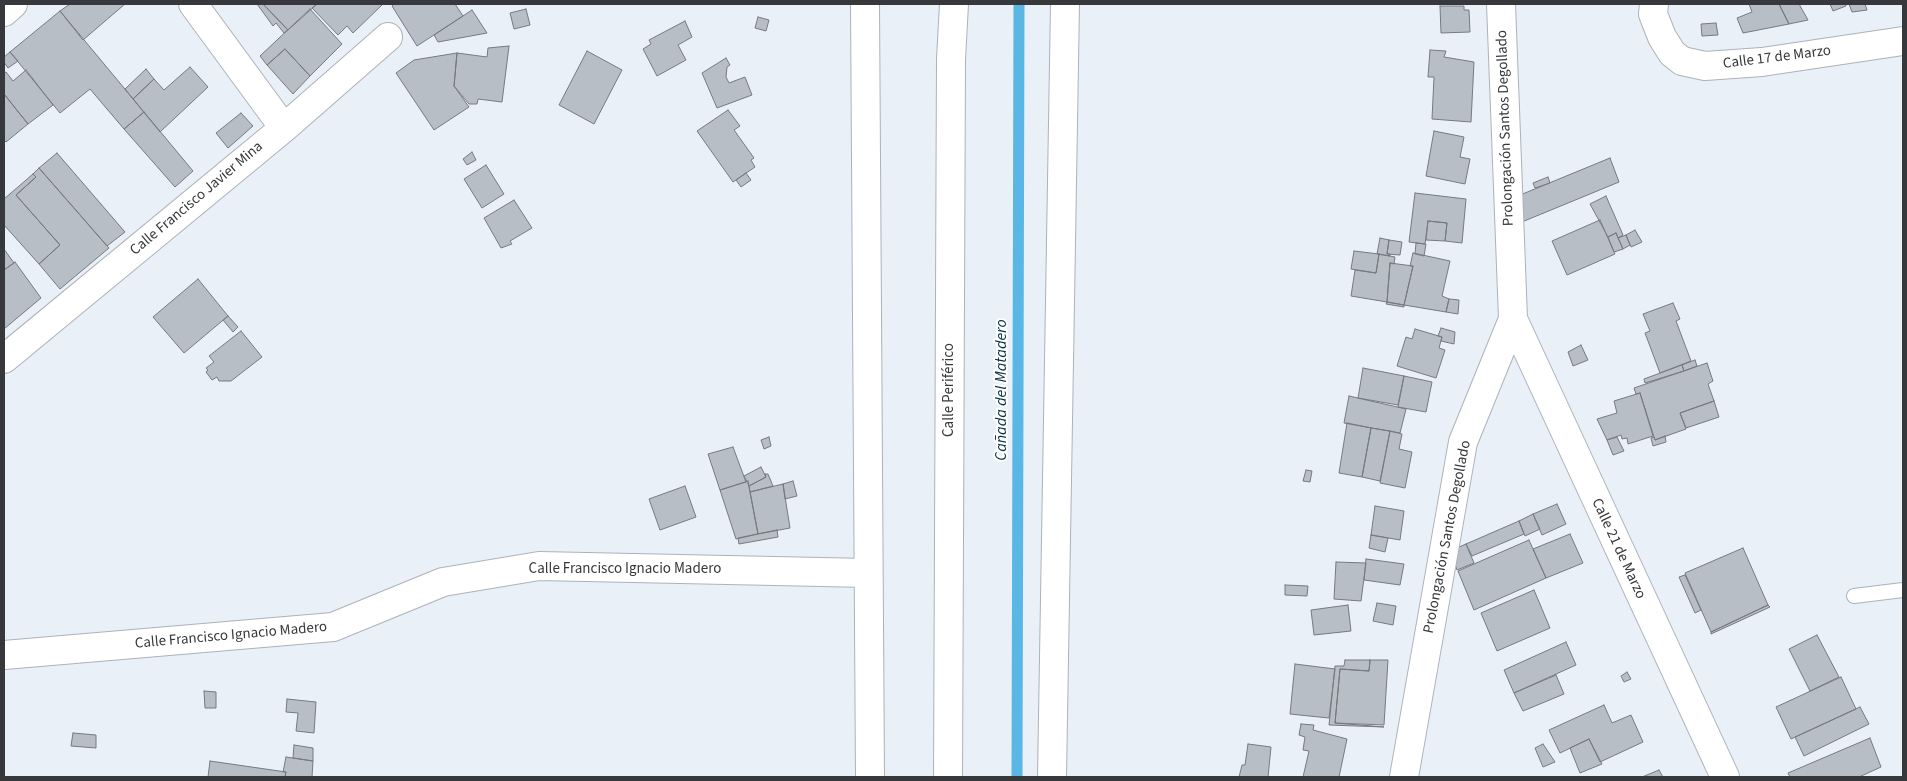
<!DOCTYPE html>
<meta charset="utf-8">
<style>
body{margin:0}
#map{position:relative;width:1907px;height:781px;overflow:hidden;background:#eaf0f7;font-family:"Source Sans 3",sans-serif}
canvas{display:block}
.frame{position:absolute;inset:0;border:5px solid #36383b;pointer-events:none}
</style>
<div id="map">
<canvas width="1907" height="781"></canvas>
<div class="frame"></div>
</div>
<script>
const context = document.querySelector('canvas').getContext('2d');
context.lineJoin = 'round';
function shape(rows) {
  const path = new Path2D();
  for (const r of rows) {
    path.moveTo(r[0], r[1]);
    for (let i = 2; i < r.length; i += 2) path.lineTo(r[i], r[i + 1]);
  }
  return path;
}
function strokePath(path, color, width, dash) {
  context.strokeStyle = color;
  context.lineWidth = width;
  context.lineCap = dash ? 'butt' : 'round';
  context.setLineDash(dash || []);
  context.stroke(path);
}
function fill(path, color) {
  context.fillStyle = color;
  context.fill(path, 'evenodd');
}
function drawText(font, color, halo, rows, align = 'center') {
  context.font = font + ' "Source Sans 3",sans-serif';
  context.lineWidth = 4;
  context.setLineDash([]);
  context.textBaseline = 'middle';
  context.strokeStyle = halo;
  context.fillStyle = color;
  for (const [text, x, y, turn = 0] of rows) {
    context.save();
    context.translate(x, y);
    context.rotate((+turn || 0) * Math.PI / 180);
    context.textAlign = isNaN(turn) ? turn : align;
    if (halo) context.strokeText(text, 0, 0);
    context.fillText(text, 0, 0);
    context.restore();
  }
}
strokePath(shape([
 [1017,777,1019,4]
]), '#5ab6e5', 11);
const building = shape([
 [70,4,125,4,83,40,60,11,70,4],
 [257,4,263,4,288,30,284,33,276,23,273,26,257,4],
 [263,4,317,4,288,30,263,4],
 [317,4,383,4,353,33,347,26,338,35,312,8,317,4],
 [394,4,455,4,463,16,417,46,392,6,394,4],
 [1749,4,1779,4,1789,24,1743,33,1737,18,1752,12,1749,4],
 [1779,4,1799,4,1808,20,1789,24,1779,4],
 [1830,4,1845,4,1846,6,1833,11,1830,4],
 [1849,4,1865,4,1867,10,1852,12,1849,4],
 [1440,6,1464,6,1464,10,1469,10,1470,32,1441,33,1440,6],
 [310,9,342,44,310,76,285,49,267,65,260,56,310,9],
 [526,9,530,25,514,29,510,13,526,9],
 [472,10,487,33,438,42,434,35,472,10],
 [60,11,144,112,124,129,90,89,60,113,10,52,60,11],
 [758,17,769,20,766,31,755,28,758,17],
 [685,21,692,37,678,45,686,60,657,76,643,49,651,44,649,40,685,21],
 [1716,23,1718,35,1702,36,1701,24,1716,23],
 [509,46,502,102,478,99,477,104,469,104,454,86,457,53,487,57,488,48,509,46],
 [285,49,310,76,293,94,267,65,285,49],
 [1430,50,1446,51,1444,57,1474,62,1471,122,1432,119,1434,77,1428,77,1430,50],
 [587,51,622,70,594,124,559,105,587,51],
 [10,52,18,61,8,68,4,62,4,57,10,52],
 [457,53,454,86,469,107,434,130,396,73,414,60,457,53],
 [726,58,730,65,727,67,726,77,729,83,745,77,752,95,717,108,702,73,726,58],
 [190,67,208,87,160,132,133,99,154,79,164,90,190,67],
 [146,69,154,79,133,99,125,89,146,69],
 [26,70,53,105,28,124,4,94,4,73,6,72,13,81,26,70],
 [4,94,28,124,6,142,4,140,4,94],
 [728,110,740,126,734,130,754,158,751,160,755,167,733,182,697,131,728,110],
 [144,112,193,171,175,187,124,129,144,112],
 [241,113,253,126,228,148,216,133,241,113],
 [1434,131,1464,137,1460,157,1470,159,1465,184,1426,176,1434,131],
 [472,152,476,160,467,165,463,159,472,152],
 [57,153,125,232,107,246,39,168,57,153],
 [1610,158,1619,182,1517,224,1508,200,1610,158],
 [486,165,504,194,482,208,464,179,486,165],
 [39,168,109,248,60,289,39,264,60,245,16,195,36,177,33,174,39,168],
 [746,173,751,180,741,187,736,180,746,173],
 [33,174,36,177,16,195,60,245,39,264,4,225,4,199,33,174],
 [1548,177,1550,183,1535,188,1533,183,1548,177],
 [1415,193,1466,199,1462,243,1445,241,1447,223,1428,221,1425,244,1409,242,1415,193],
 [1606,196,1623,235,1618,238,1616,233,1608,237,1590,204,1606,196],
 [514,200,532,228,510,241,512,244,501,248,484,218,514,200],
 [1600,220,1615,254,1567,275,1552,241,1600,220],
 [1428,221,1447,223,1445,241,1426,240,1428,221],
 [1635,230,1642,242,1631,247,1626,235,1635,230],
 [1616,233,1623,249,1614,252,1608,237,1616,233],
 [1626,235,1630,245,1623,249,1618,238,1626,235],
 [1380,238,1389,240,1387,254,1390,254,1390,256,1377,254,1380,238],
 [1389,240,1402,242,1400,255,1387,254,1389,240],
 [1416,243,1426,244,1424,256,1415,254,1416,243],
 [4,249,14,263,4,270,4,249],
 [1354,251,1379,254,1376,273,1351,269,1354,251],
 [1413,253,1450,261,1442,296,1449,299,1446,312,1404,305,1413,266,1410,266,1413,253],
 [1379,254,1395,257,1394,264,1390,263,1387,302,1351,296,1355,270,1376,273,1379,254],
 [15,262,41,298,4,329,4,270,15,262],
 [1390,263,1413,266,1404,305,1387,302,1390,263],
 [198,279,228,316,184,353,153,317,198,279],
 [1449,299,1459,300,1458,314,1446,312,1449,299],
 [1387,302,1404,305,1404,307,1386,304,1387,302],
 [1673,303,1680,319,1676,321,1691,361,1660,373,1645,333,1650,331,1643,314,1673,303],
 [228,316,238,327,233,332,223,320,228,316],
 [1441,328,1455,332,1454,344,1441,341,1442,337,1438,336,1441,328],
 [1415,329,1442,337,1439,348,1445,350,1436,378,1397,366,1406,337,1412,339,1415,329],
 [241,331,262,357,231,381,219,381,217,377,212,380,206,372,208,370,206,368,214,362,209,356,241,331],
 [1581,345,1588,360,1573,366,1568,352,1581,345],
 [1695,360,1697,366,1684,371,1682,365,1695,360],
 [1707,363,1713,381,1708,384,1714,401,1680,413,1686,429,1655,440,1640,393,1636,394,1634,388,1707,363],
 [1682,365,1684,371,1645,383,1644,379,1682,365],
 [1363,368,1404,376,1398,405,1358,398,1363,368],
 [1404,376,1432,382,1426,412,1398,407,1404,376],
 [1640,393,1653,436,1628,444,1627,438,1622,439,1621,435,1607,440,1597,419,1617,413,1614,401,1640,393],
 [1349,396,1406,409,1400,433,1344,423,1349,396],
 [1714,401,1719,417,1686,428,1680,413,1714,401],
 [1347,423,1371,428,1362,477,1339,473,1347,423],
 [1371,428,1390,431,1380,481,1362,477,1371,428],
 [1390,431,1402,434,1399,449,1412,452,1405,488,1380,483,1390,431],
 [1665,436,1666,442,1653,446,1651,438,1654,437,1655,440,1665,436],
 [769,437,771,446,764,449,761,440,769,437],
 [1617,437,1624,451,1613,455,1607,440,1617,437],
 [733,447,746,482,720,490,708,454,733,447],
 [761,467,766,477,749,486,744,476,761,467],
 [1306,470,1312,471,1310,482,1303,481,1306,470],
 [765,474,768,474,773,486,750,492,749,486,766,477,765,474],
 [748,481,758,534,736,539,720,490,748,481],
 [793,481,797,496,785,499,783,484,793,481],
 [783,484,790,528,758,534,750,492,783,484],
 [685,486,696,517,660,530,649,499,685,486],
 [1557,504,1566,524,1542,535,1533,514,1557,504],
 [1375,506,1404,511,1400,540,1371,535,1375,506],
 [1533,514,1540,529,1525,536,1519,521,1533,514],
 [1519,521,1524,534,1472,556,1466,544,1519,521],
 [777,530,778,537,739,544,738,538,777,530],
 [1570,534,1583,563,1546,578,1533,549,1570,534],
 [1371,535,1388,538,1385,552,1369,548,1371,535],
 [1529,540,1546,578,1474,610,1458,571,1529,540],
 [1466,544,1474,563,1457,570,1450,551,1466,544],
 [1743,548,1768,605,1711,632,1685,573,1743,548],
 [1366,559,1404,564,1400,585,1364,580,1366,559],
 [1336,562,1366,563,1361,601,1334,599,1336,562],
 [1685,575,1701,610,1695,613,1679,577,1685,575],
 [1285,585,1308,586,1307,596,1285,595,1285,585],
 [1534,590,1550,628,1497,651,1481,613,1534,590],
 [1377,603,1396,606,1393,625,1373,621,1377,603],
 [1348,605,1351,631,1314,635,1311,610,1348,605],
 [1768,605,1770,607,1711,634,1711,632,1768,605],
 [1817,635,1839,677,1810,691,1789,649,1817,635],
 [1566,642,1576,665,1514,693,1504,670,1566,642],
 [1345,660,1370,660,1369,671,1340,669,1335,723,1384,727,1329,725,1335,666,1344,666,1345,660],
 [1370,660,1388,660,1384,725,1335,723,1340,669,1369,671,1370,660],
 [1295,664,1335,669,1329,718,1290,714,1295,664],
 [1627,672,1631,679,1624,682,1621,676,1627,672],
 [1556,675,1564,694,1523,711,1514,693,1556,675],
 [1841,677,1856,709,1791,739,1776,707,1841,677],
 [204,691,216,692,216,708,205,708,204,691],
 [287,699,316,702,314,733,296,731,298,713,286,712,287,699],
 [1604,705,1612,723,1631,715,1643,742,1600,762,1589,739,1560,753,1549,730,1604,705],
 [1860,707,1869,724,1804,756,1795,737,1860,707],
 [1301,724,1314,725,1313,730,1347,739,1339,777,1303,777,1309,751,1303,750,1305,737,1299,735,1301,724],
 [73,733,96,735,96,748,71,746,73,733],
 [1870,738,1881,767,1859,777,1790,777,1788,773,1870,738],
 [1589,739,1602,764,1580,773,1570,748,1589,739],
 [1248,744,1271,747,1268,777,1239,777,1242,765,1245,765,1248,744],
 [1543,744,1555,762,1543,767,1535,748,1543,744],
 [294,745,313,748,313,761,293,758,294,745],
 [286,757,313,761,312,777,285,777,286,772,283,772,286,757],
 [210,761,286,772,285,777,208,777,210,761],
 [1659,770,1663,777,1642,777,1659,770]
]);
fill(building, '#b8bec5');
strokePath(building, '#757a81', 1);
const lane = shape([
 [1854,596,1903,590]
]);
const street = shape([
 [193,4,284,128],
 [1654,4,1653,14,1662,37,1672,53,1682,61,1705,66,1762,62,1903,41],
 [4,12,13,4],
 [1513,319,1725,777],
 [4,359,284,128,388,37],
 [4,655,333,627,443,582,539,566,868,573],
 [1052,777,1065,4],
 [1404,777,1463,442,1513,319,1501,4]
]);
const highway = shape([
 [865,4,870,777],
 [948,777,951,59,954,4]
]);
strokePath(lane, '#adb2ba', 16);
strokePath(street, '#adb2ba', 30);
strokePath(highway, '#adb2ba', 30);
strokePath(lane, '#fff', 14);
strokePath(street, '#fff', 28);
strokePath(highway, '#fff', 28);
drawText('15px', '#36383b', '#fff', [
 ["Calle 17 de Marzo",1777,58,-7],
 ["Prolongación Santos Degollado",1506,128,-92],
 ["Calle Francisco Javier Mina",197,199,-40],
 ["Calle Periférico",950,390,-90],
 ["Prolongación Santos Degollado",1448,537,-79],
 ["Calle 21 de Marzo",1618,549,65],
 ["Calle Francisco Ignacio Madero",625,570],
 ["Calle Francisco Ignacio Madero",231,636,-5]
]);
drawText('italic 16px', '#052f42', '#fff', [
 ["Cañada del Matadero",1002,390,-90]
]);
</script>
